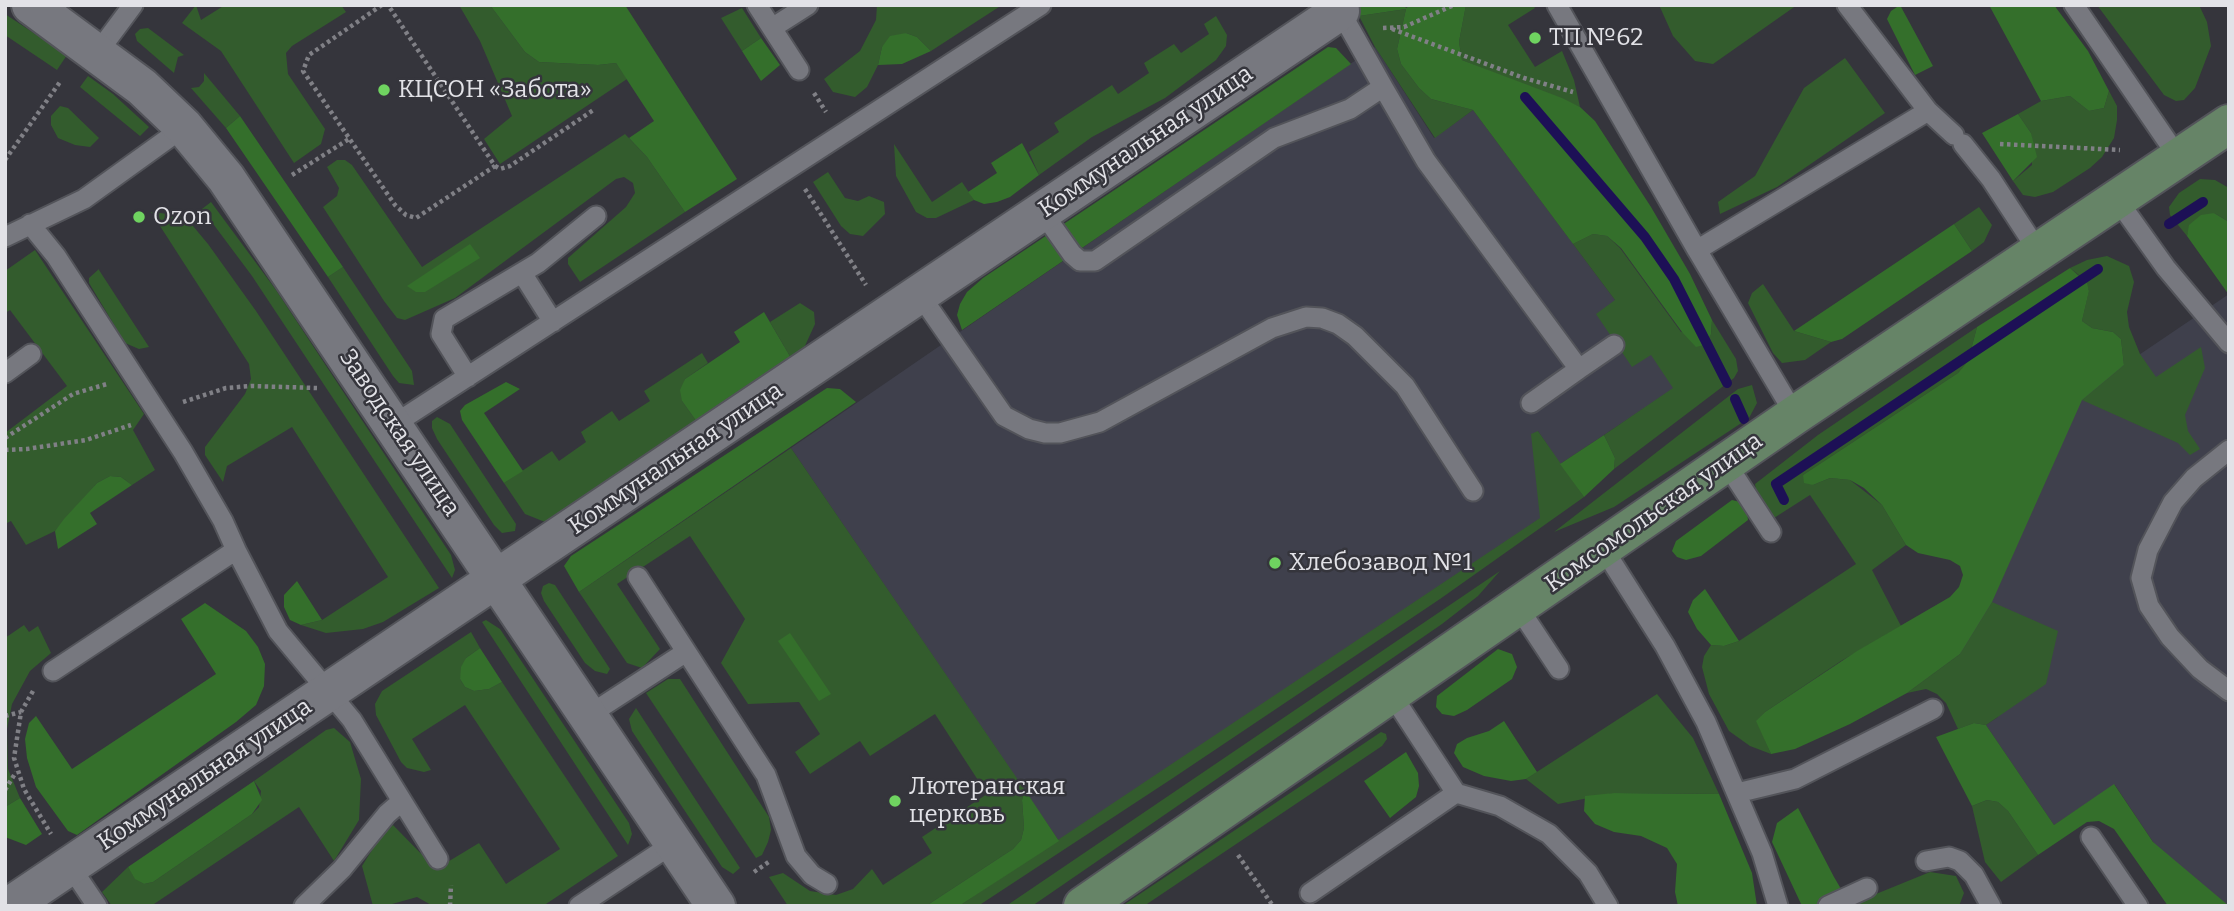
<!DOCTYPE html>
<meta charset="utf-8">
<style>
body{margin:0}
#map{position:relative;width:2234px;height:911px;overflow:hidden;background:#35353c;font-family:Bitter,serif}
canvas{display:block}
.frame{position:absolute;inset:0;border:7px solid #e2e2e7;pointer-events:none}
</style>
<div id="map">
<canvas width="2234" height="911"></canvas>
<div class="frame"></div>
</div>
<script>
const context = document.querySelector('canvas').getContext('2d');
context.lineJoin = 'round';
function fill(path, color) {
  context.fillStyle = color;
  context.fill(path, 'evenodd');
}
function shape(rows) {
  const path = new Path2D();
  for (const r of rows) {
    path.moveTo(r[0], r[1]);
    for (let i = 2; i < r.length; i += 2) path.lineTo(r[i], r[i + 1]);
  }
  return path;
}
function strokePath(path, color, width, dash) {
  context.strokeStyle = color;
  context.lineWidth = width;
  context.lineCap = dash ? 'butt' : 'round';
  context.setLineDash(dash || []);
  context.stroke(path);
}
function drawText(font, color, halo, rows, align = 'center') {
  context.font = font + ' Bitter,serif';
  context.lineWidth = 5;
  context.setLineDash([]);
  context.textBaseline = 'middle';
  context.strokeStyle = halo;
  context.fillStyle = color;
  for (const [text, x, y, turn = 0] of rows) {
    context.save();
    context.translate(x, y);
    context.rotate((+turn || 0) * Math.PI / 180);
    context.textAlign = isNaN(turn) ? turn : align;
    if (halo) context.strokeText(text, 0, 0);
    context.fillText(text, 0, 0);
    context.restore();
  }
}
fill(shape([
 [1375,47,1434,138,1473,110,1615,300,1696,374,1560,464,1538,431,1541,518,1059,841,791,448],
 [2229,294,2229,906,2196,906,2115,785,2054,825,1986,725,1998,717,1960,654,2068,403]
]), '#3f404c');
fill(shape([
 [196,5,201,20,225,5,341,5,346,12,292,46,286,53,288,74,325,129,321,144,294,163,221,51,182,23],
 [459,5,490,5,525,52,539,62,598,65,616,63,627,79,500,164,484,139,512,116,480,41],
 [877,5,1002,5,931,51,917,37,906,33,882,47,878,65,867,87,855,97,833,92,824,79,860,51,876,20],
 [1466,5,1533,5,1535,8,1508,25,1535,67,1562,51,1574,80,1580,107,1462,60,1459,42],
 [1659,5,1797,5,1713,64,1695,61,1673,36],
 [2097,5,2199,5,2207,22,2211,46,2195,88,2184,100,2176,101,2164,95],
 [742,8,761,38,742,51,721,18],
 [1406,9,1397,49,1401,64,1419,88,1431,99,1473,110,1435,138,1375,47,1359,16],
 [5,14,67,55,57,70,5,35],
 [1216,16,1227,35,1226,46,1216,60,1165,98,1092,137,1039,175,1029,152,1059,132,1054,123,1112,85,1118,94,1149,73,1144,63,1174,44,1181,53,1209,34,1204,24],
 [148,28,184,55,178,57,174,73,137,41,135,34,140,29],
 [1845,58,1885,113,1777,187,1720,214,1718,202,1755,176,1804,88],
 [204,73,240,116,226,128,191,88,199,87,204,81],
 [88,76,113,94,149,127,140,136,80,87],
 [2109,91,2117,106,2117,120,2114,138,2102,157,2090,168,2053,192,2035,197,2023,195,2013,181,2032,165,2031,133,2018,114,2041,101,2070,96,2089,111,2104,108],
 [60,106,68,108,99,138,90,147,75,145,58,138,51,125,51,116],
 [625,134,647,157,685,212,580,282,568,264,568,258,626,207,635,193,633,183,624,177,616,179,455,298,405,320,397,318,384,301,323,207,337,196,339,188,327,167,337,160,345,160,352,165,422,267],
 [894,144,932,202,962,182,974,200,936,218,927,218,916,212,896,176],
 [828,172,845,198,858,201,869,196,884,202,885,214,863,236,850,234,841,226,813,182],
 [2200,179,2215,180,2229,188,2229,222,2214,213,2190,225,2187,236,2170,215,2169,207,2179,193],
 [211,202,276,290,451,555,455,570,452,578,252,276,202,209],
 [1979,207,1992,225,1984,242,1972,251,1954,224],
 [151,212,177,215,188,220,208,244,256,311,439,588,383,622,363,629,326,633,301,625,322,620,388,577,292,427,227,466,223,482,205,455,205,447,245,394,251,379,249,364],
 [1593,234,1607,236,1620,248,1681,332,1711,334,1712,320,1736,359,1738,371,1734,378,1614,469,1615,458,1604,435,1673,388,1651,355,1632,367,1596,314,1615,300,1573,244],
 [35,250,144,414,133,430,155,470,132,485,121,477,110,476,97,483,55,531,26,545,11,521,5,524,5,433,67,386,10,310,5,313,5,271],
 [2107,256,2129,266,2134,282,2127,312,2129,327,2140,354,2156,377,2201,347,2205,368,2185,415,2188,431,2200,449,2190,455,2178,443,2082,400,2124,365,2121,339,2113,332,2092,328,2082,321,2089,290,2080,276,2070,268,2087,260],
 [343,267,412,371,414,385,399,383,393,376,328,277],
 [99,269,99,270,149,347,139,349,125,343,89,283,89,278],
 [1763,284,1794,331,1831,342,1805,360,1782,363,1773,353,1748,303,1752,293],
 [800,303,814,312,815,324,804,348,791,358,770,322],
 [1977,327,1968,361,1958,373,1803,475,1813,485,1830,478,1850,480,1882,505,1906,545,1872,570,1901,626,1841,661,1765,712,1757,721,1771,754,1750,746,1729,731,1709,694,1702,667,1704,656,1711,645,1724,646,1739,641,1856,564,1810,495,1774,518,1757,495,1755,484,1818,435],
 [702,353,708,363,685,379,682,401,697,422,555,517,545,522,525,514,504,483,552,451,559,461,586,442,581,432,612,411,619,421,650,401,644,391],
 [1752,385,1757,403,1749,418,1614,507,1554,532,1738,389],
 [437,417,450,424,516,524,515,531,502,533,494,525,437,439,432,428,432,421],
 [1538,431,1584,497,1440,599,1173,778,978,906,959,906,1540,518,1531,434],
 [791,448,1025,790,1022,800,1024,828,1021,840,1013,849,926,906,788,906,769,877,783,873,810,891,836,895,853,889,872,869,883,885,932,853,922,837,987,794,935,714,870,756,860,741,810,774,795,752,820,734,799,702,748,704,721,663,745,619,690,536,617,584,660,649,642,668,627,663,579,592],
 [1500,571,1478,596,1442,624,1032,906,1006,906],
 [549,583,555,585,610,669,607,674,595,671,585,663,544,601,541,593,543,586],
 [1992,602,2058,631,2046,684,1986,725,1974,723,1958,729,1946,703,1937,694,1926,689,1907,693,1960,654],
 [486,620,500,629,629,823,632,834,628,845,482,622],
 [24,625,29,632,38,626,51,653,30,671,12,704,7,729,8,769,20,798,5,807,5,638],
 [471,632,480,648,466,658,460,679,465,687,474,691,489,689,502,682,618,856,543,906,433,906,417,897,385,906,373,906,362,866,382,834,393,825,436,869,479,843,506,884,560,849,465,705,412,739,431,770,424,772,407,768,401,762,376,715,375,704,382,691],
 [668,679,680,679,769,817,771,830,768,842,762,855,756,858,646,693],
 [1657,694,1693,738,1719,794,1614,793,1558,804,1526,779],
 [636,708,740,868,733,874,722,867,632,731,629,719],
 [334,728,350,742,361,779,359,820,334,861,299,807,151,906,112,906,102,892,128,867,136,879,144,884,153,882,252,814,259,807,261,791,254,781,326,730],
 [1381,732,1386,734,1387,739,1382,746,1144,906,1122,906],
 [1987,800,1998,802,2008,811,2038,855,2001,882,1985,862,1972,806],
 [1930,872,1956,876,1964,893,1959,906,1849,905]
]), '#335c2d');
fill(shape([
 [490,5,625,5,737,179,685,212,647,157,629,138,654,121,616,63,598,65,539,62,525,52],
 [1353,5,1404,5,1406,8,1411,5,1466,5,1459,42,1462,60,1562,98,1580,107,1595,121,1651,207,1690,274,1712,320,1711,334,1704,345,1696,347,1682,332,1621,248,1607,236,1593,234,1573,244,1473,110,1431,99,1419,88,1401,64,1397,49,1406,9,1359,16],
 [1900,5,1933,66,1915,75,1887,19,1891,11],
 [1989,5,2054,5,2088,51,2109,91,2104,108,2089,111,2070,96,2041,101],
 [906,33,917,37,931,51,902,64,878,65,882,47,890,36],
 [761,38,780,65,761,81,742,51],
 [1328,47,1336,48,1351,64,962,330,957,315,960,304,967,292,983,278],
 [2018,114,2031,133,2037,157,2013,181,1982,133],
 [240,116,343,267,328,277,226,128],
 [1022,143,1039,175,1010,197,997,202,984,204,974,200,968,192,997,173,991,163],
 [2214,213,2229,222,2229,295,2187,236,2189,225,2201,215],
 [1954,224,1972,251,1842,339,1831,342,1794,331],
 [470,244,480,258,425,292,416,292,407,286],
 [2070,268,2087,283,2089,291,2082,321,2092,328,2113,332,2121,339,2124,365,2082,400,1992,602,1960,654,1907,693,1850,724,1795,749,1771,754,1756,721,1765,712,1857,651,1950,597,1959,587,1963,575,1960,566,1950,560,1918,553,1906,545,1882,505,1864,488,1850,480,1830,478,1813,485,1804,483,1803,475,1958,373,1968,361,1977,327],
 [764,312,791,358,697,422,682,401,680,390,685,379,740,342,734,332],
 [506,382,520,389,484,413,523,471,504,483,462,420,460,411,465,405],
 [827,388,840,389,856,402,579,592,564,566,571,556],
 [1604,435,1615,458,1614,469,1584,497,1560,464],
 [110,476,121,477,132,485,90,513,97,524,58,549,55,531,64,519,97,483],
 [1732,500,1740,502,1747,511,1748,520,1701,556,1686,560,1677,557,1672,551,1676,541],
 [297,581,322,620,301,625,290,620,284,607,284,595],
 [1705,589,1739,641,1724,646,1711,645,1697,629,1688,612,1693,600],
 [205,603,246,631,258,647,265,664,264,686,256,705,236,722,77,835,68,831,36,787,27,758,25,739,29,723,36,716,72,769,216,674,181,619],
 [790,633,831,694,819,701,778,641],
 [480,648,502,682,489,689,474,691,465,687,460,679,461,667,466,658],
 [1498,649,1512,654,1517,667,1512,679,1467,710,1454,716,1442,714,1436,707,1437,696],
 [1504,721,1537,772,1526,779,1511,781,1484,776,1463,767,1454,753,1457,744,1467,738,1489,731],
 [1974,723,1986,725,2054,825,2114,784,2153,842,2229,906,2168,906,2114,829,2099,821,2087,822,2038,855,2008,811,1998,802,1987,800,1972,806,1936,737],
 [1406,752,1418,773,1419,786,1416,797,1390,818,1364,781],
 [254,781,262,800,252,814,153,882,144,884,135,879,128,867],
 [1025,790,1059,841,959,906,926,906,1013,849,1021,840,1024,828,1022,800],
 [1614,793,1719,794,1752,873,1757,906,1678,906,1675,892,1677,864,1667,848,1641,836,1614,832,1595,824,1584,811,1585,796],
 [20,798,42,834,26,845,5,837,5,807],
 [1798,808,1834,877,1851,906,1802,906,1772,842,1777,823]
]), '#346f2b');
strokePath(shape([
 [1525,97,1645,237,1674,279,1727,383],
 [2169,224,2203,202],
 [1735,399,1744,419],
 [1784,500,1776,484,2098,269]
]), '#1d1056', 10);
const lane = shape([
 [757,5,799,70],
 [1557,5,1697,250],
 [2074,5,2178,157],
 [1340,11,1383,87],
 [772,28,808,5],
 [98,52,133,5],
 [1928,111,1954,135],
 [1963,144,1991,179,2038,251],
 [2116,198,2166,268,2229,343],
 [1043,213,1072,254,1080,261,1095,261,1274,138,1350,109,1383,87,1426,161,1579,369,1614,345],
 [30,224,56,256,183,452,223,521,236,550,53,671],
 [5,237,84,199,184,127],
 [522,273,553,322],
 [920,295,1004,416,1029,429,1045,433,1060,433,1100,422,1272,328,1306,317,1322,318,1338,324,1355,336,1405,386,1473,491],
 [5,373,31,354],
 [468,377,441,334,444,319,538,263,596,216],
 [1531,403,1579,369],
 [1795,415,1697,250,1928,111,1847,5],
 [393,425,1041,5],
 [2229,450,2194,478,2173,502,2148,550,2141,578,2149,606,2170,637,2200,669,2229,691],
 [1726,463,1771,532],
 [1603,548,1665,646,1706,722,1762,853,1778,906],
 [236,550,278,631,352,720,402,801,387,814,342,869,304,906],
 [638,577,766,775,796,856,812,875,827,884],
 [1518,607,1559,669],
 [589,715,686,652],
 [1456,793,1500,806,1549,834,1588,873,1608,906],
 [1737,793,1795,779,1933,709],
 [402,801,438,859],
 [2091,837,2138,906],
 [1926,861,1949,857,1960,861,1974,875,1991,906],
 [70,866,97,906],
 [1310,893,1456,793,1392,695],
 [579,906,674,843],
 [1828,906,1867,888]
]);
const street = shape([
 [31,5,142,87,184,127,226,178,716,906],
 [10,906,1340,11,1337,5]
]);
const secondary = shape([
 [1083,906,1795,415,2229,124]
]);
strokePath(lane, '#53545a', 23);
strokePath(street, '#53545a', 42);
strokePath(secondary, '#53545a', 42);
strokePath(shape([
 [382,5,309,55,303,71,395,205,406,215,416,218,495,166,388,5],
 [1383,28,1404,27,1454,5],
 [1392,29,1524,78,1573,92],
 [814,93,826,112],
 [2000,144,2120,150],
 [5,160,60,82],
 [495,166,500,169,510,166,595,109],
 [292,175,349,139],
 [805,189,866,285],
 [183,402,226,388,251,386,317,388],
 [5,438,73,394,107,384],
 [5,450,27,449,86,440,131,425],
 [33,691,21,712,14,758,24,789,51,834],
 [5,716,21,712],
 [5,790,16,772],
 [1238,855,1273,906],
 [754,872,770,861],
 [450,906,451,885]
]), '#808086', 4.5, [3.5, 3.5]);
strokePath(lane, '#77787f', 19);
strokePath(street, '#77787f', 38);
strokePath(secondary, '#668467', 38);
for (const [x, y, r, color] of [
 [1535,38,7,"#6fd360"],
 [384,90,7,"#6fd360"],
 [139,217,7,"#6fd360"],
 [1275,563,7,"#6fd360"],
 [895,801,7,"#6fd360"]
]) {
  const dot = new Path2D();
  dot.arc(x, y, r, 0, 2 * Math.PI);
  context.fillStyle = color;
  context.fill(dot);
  strokePath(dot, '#35353c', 2.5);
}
drawText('24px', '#e2e2e7', '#35353c', [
 ["ТП №62",1549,38],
 ["КЦСОН «Забота»",398,90],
 ["Ozon",153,217],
 ["Хлебозавод №1",1289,563],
 ["Лютеранская",909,787],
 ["церковь",909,815]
], 'left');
drawText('24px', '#e2e2e7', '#35353c', [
 ["Коммунальная улица",1146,142,-34],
 ["Заводская улица",399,433,56],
 ["Коммунальная улица",676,459,-34],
 ["Комсомольская улица",1654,513,-35],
 ["Коммунальная улица",205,775,-34]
]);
</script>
